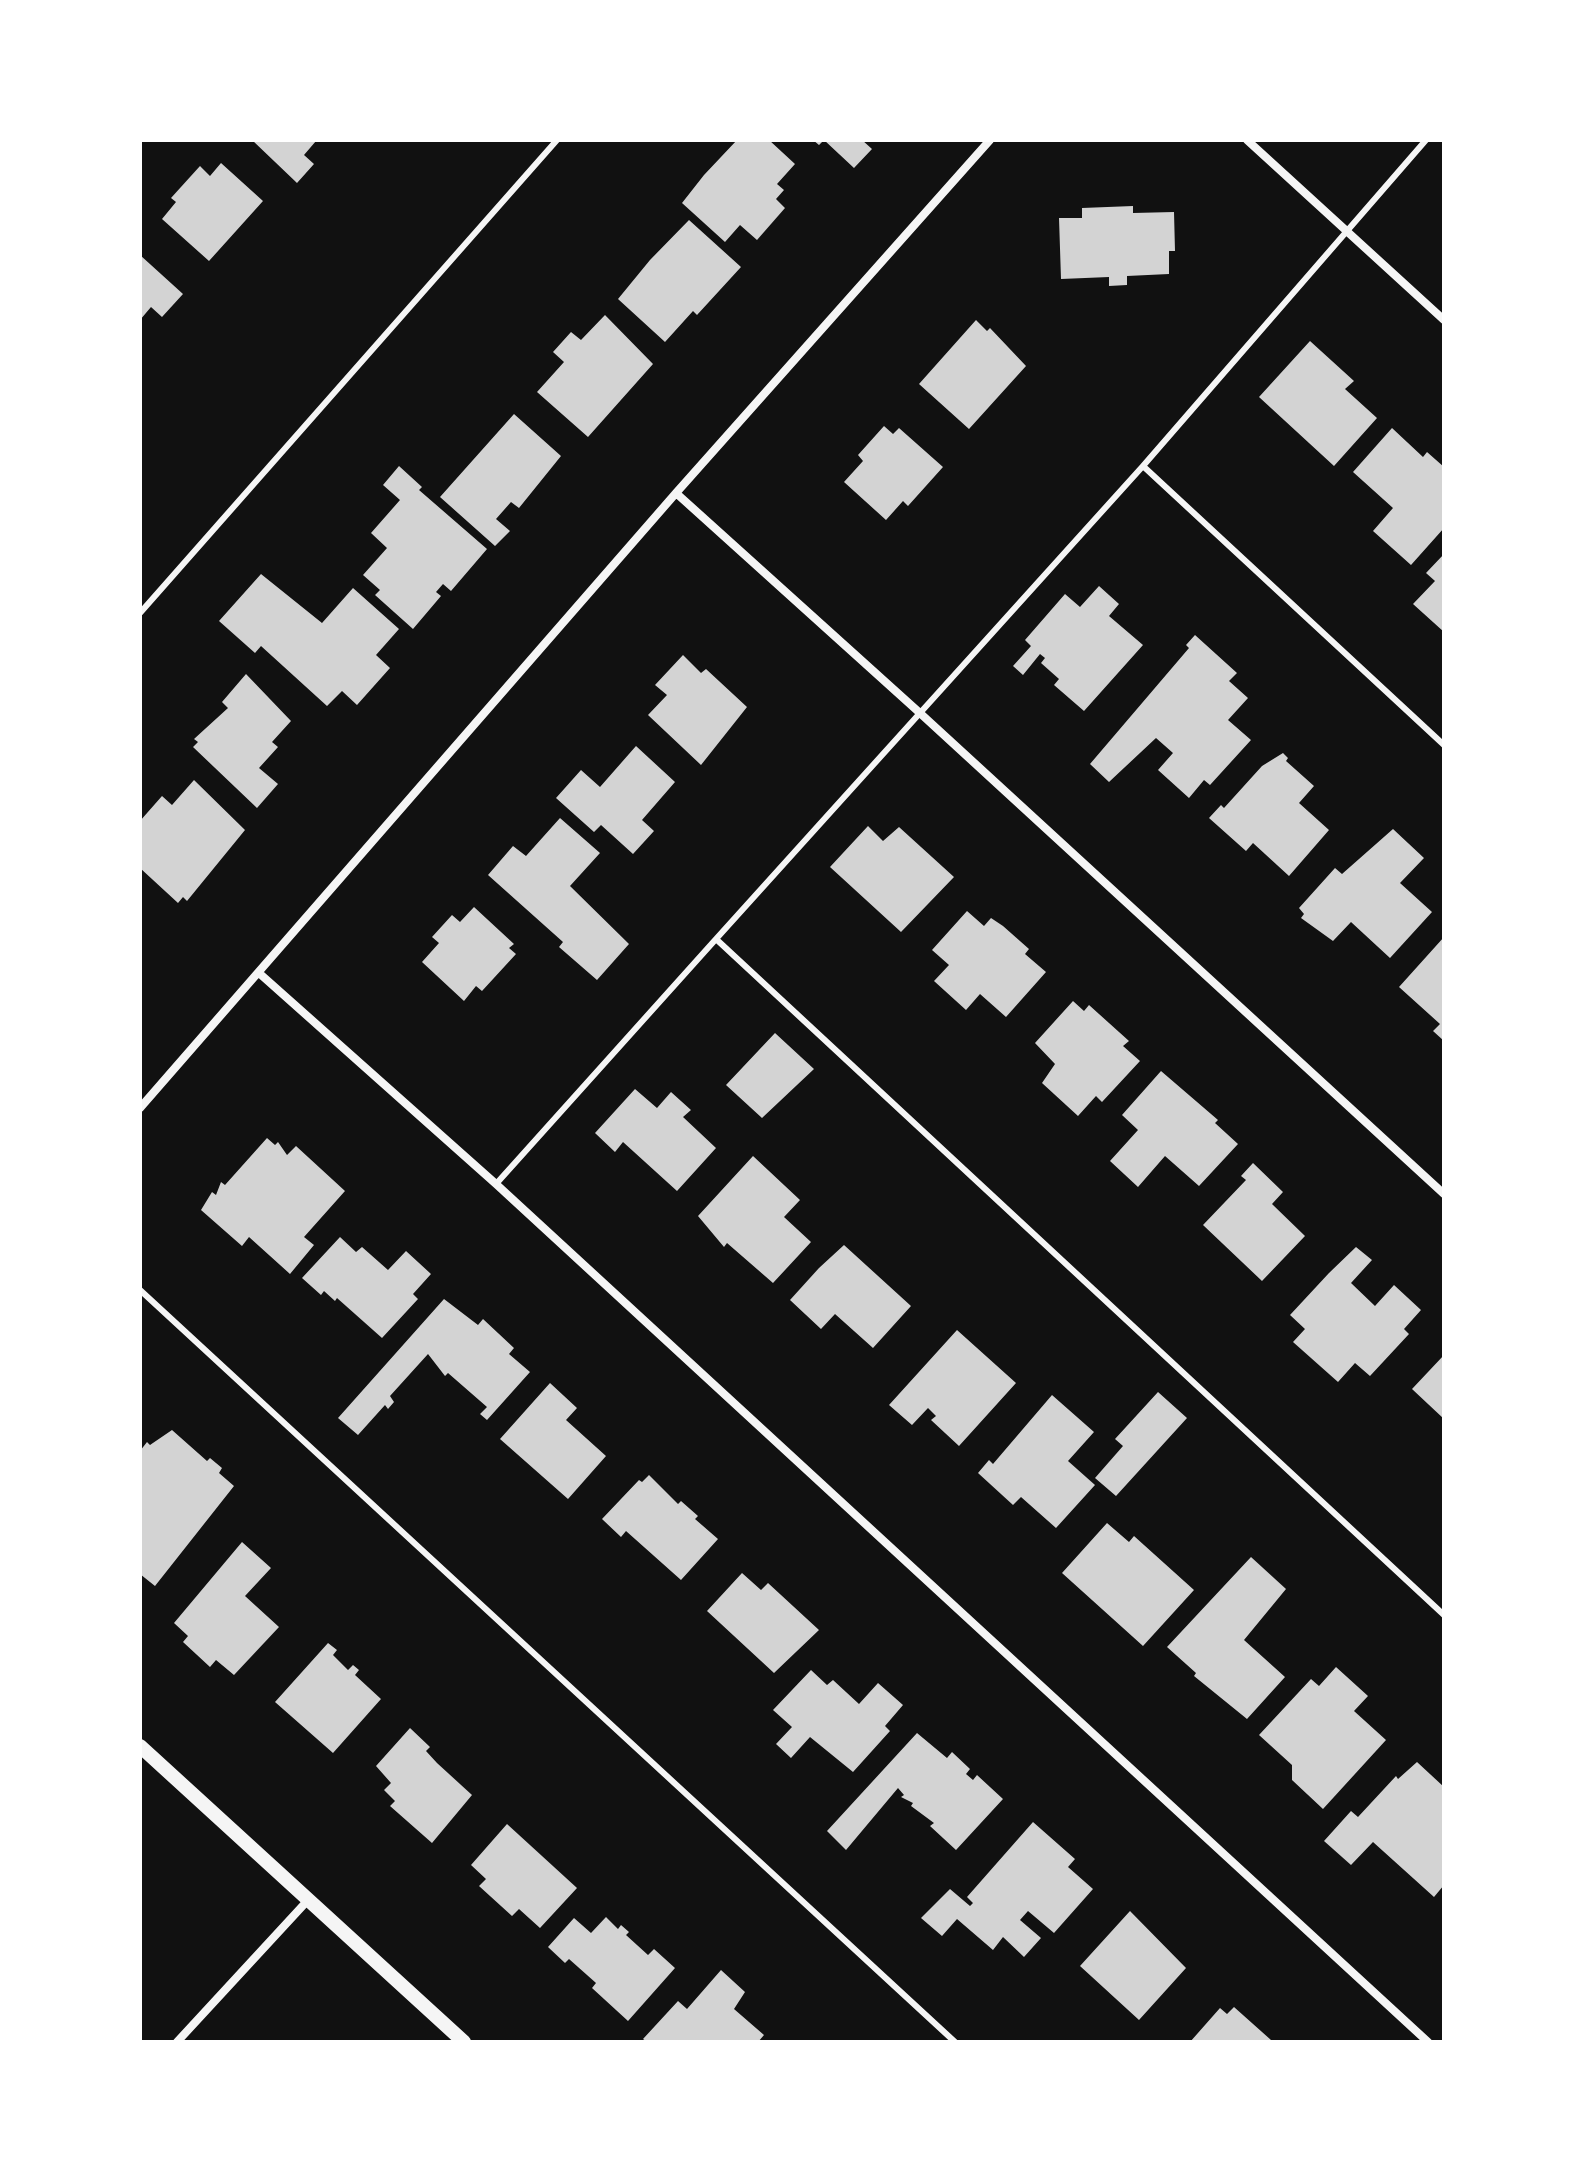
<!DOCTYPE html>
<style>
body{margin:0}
#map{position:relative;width:1584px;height:2182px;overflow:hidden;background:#111;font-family:Bitter,serif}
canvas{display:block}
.frame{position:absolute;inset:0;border:142px solid #fff;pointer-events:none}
</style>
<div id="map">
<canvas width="1584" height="2182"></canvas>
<div class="frame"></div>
</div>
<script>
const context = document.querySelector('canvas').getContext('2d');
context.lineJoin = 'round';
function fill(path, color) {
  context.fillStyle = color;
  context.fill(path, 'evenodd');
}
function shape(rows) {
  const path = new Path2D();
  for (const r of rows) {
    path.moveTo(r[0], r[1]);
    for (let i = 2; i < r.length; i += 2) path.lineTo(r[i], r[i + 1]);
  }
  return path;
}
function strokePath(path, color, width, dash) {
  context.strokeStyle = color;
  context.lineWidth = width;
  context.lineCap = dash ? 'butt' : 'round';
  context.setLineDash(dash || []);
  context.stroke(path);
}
fill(shape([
 [252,140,315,140,316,141,304,155,314,164,297,183],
 [737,140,769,140,795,164,777,184,784,190,776,199,785,208,757,240,740,225,725,242,682,203,704,175],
 [813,140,862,140,872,149,854,168,824,140,819,145],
 [221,163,263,201,209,261,162,219,176,202,171,198,200,166,210,176],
 [1133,206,1133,213,1174,212,1175,251,1169,251,1169,274,1127,276,1127,285,1109,286,1109,277,1061,279,1059,218,1082,218,1082,208],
 [689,220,741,267,697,315,693,311,665,342,618,299,650,260],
 [140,255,183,294,162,317,151,307,140,320],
 [605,315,653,364,588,437,537,392,564,362,553,352,571,332,581,340],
 [976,320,987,331,990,328,1026,366,969,429,919,384],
 [1310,341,1354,381,1345,389,1377,418,1334,466,1259,397],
 [514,414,561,456,519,508,511,502,496,519,510,531,495,546,440,497],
 [884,426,893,434,899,428,943,467,908,506,903,501,886,520,844,482,863,461,858,455],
 [1392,428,1423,457,1427,452,1444,467,1444,528,1411,565,1373,531,1393,508,1353,472],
 [399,466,422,487,419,490,487,549,451,591,443,584,436,592,441,596,413,629,375,595,380,590,363,575,387,548,371,533,400,500,383,485],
 [1444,554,1444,632,1413,604,1435,581,1426,573],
 [261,574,322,623,353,588,399,629,376,655,390,668,357,705,342,691,327,706,261,646,255,653,219,621],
 [1099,586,1119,604,1109,616,1143,645,1084,711,1054,685,1059,679,1041,663,1045,658,1040,654,1023,675,1013,666,1031,646,1025,640,1065,594,1080,607],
 [1195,635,1237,673,1229,681,1248,698,1228,720,1251,740,1210,785,1204,780,1189,798,1158,770,1173,753,1156,738,1109,782,1090,764,1189,648,1186,645],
 [683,655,701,673,706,669,747,707,701,765,648,715,667,695,655,685],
 [246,674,291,721,272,742,278,747,259,768,278,784,257,808,193,747,198,742,194,739,228,708,222,702],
 [636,746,675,782,642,820,654,831,633,854,601,825,594,832,556,798,581,770,600,787],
 [1283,753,1288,758,1286,761,1314,786,1299,803,1329,830,1289,876,1253,843,1246,851,1209,818,1221,805,1224,808,1262,766],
 [194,780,245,830,187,901,183,897,178,903,140,868,140,821,162,796,172,805],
 [560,818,600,853,570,886,629,944,597,980,559,947,563,942,488,875,513,846,526,856],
 [868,826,883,841,899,827,954,877,901,932,830,867],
 [1393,829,1424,858,1400,883,1432,912,1390,958,1351,922,1333,941,1301,918,1304,914,1299,908,1335,868,1342,874],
 [474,907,514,944,509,948,516,954,482,991,476,986,464,1001,422,962,439,943,432,937,452,915,460,922],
 [967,911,984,926,991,918,1003,926,1029,949,1025,954,1046,972,1006,1017,980,994,966,1010,934,981,949,965,932,950],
 [1444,937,1444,1041,1433,1031,1440,1024,1399,987],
 [1073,1001,1084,1011,1089,1005,1129,1041,1123,1046,1140,1061,1102,1102,1096,1096,1078,1116,1042,1083,1055,1064,1035,1043],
 [775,1033,814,1069,762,1118,726,1085],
 [1161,1071,1218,1120,1215,1123,1238,1144,1199,1186,1165,1156,1138,1187,1110,1161,1138,1130,1122,1115],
 [635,1089,657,1108,671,1092,691,1110,683,1117,716,1148,677,1191,623,1142,615,1152,595,1133],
 [267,1138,275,1145,278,1142,287,1155,296,1146,345,1191,304,1237,314,1245,290,1274,249,1237,242,1246,201,1210,212,1192,216,1195,221,1182,225,1185],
 [753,1156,800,1200,784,1217,811,1242,773,1283,727,1243,724,1247,698,1216],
 [1253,1163,1283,1192,1272,1204,1305,1236,1262,1281,1203,1225,1246,1180,1241,1176],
 [340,1237,356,1252,362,1247,388,1270,406,1251,431,1274,413,1294,418,1299,382,1338,337,1298,335,1301,324,1291,321,1295,302,1278],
 [844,1245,911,1306,873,1348,835,1314,821,1329,790,1300,819,1268],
 [1356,1247,1372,1260,1351,1283,1375,1306,1394,1285,1421,1310,1404,1329,1409,1334,1370,1376,1355,1363,1338,1382,1293,1342,1305,1329,1290,1315,1329,1273],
 [444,1299,478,1325,483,1319,514,1348,509,1354,530,1372,487,1420,480,1414,487,1407,448,1373,445,1376,428,1354,390,1396,394,1402,388,1409,385,1405,358,1435,338,1418],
 [957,1330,1016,1383,959,1446,931,1420,936,1416,928,1408,912,1425,889,1405],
 [1444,1355,1444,1419,1412,1389],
 [550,1383,577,1408,566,1420,606,1456,568,1499,500,1439],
 [1158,1392,1187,1418,1116,1496,1095,1478,1123,1446,1115,1439],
 [1052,1395,1094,1432,1068,1461,1095,1485,1056,1528,1021,1497,1013,1505,978,1473,989,1460,993,1464],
 [172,1430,207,1461,210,1458,222,1468,219,1473,234,1486,155,1586,140,1574,140,1451,147,1442,150,1445],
 [649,1475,678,1504,681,1501,698,1516,695,1519,718,1539,681,1580,626,1531,621,1537,602,1519,639,1480,642,1482],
 [1107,1523,1129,1542,1134,1536,1194,1590,1143,1646,1062,1573],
 [242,1542,271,1568,245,1596,279,1627,234,1675,216,1660,210,1667,183,1642,188,1636,174,1623],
 [1251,1557,1286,1589,1244,1640,1285,1677,1247,1719,1194,1676,1196,1673,1167,1647],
 [742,1573,761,1590,768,1583,819,1630,774,1673,707,1611],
 [328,1643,337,1650,333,1655,348,1670,353,1665,359,1670,355,1675,381,1699,333,1753,275,1702],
 [1336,1667,1368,1696,1354,1711,1386,1740,1323,1809,1292,1780,1292,1765,1259,1735,1311,1679,1319,1686],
 [811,1670,827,1685,833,1680,859,1704,878,1683,903,1705,885,1726,890,1731,853,1772,810,1737,791,1758,776,1744,792,1727,773,1710],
 [410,1728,430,1747,426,1751,437,1763,472,1795,432,1843,390,1806,395,1801,384,1790,391,1783,376,1766],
 [917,1733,947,1758,952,1752,970,1769,966,1774,973,1780,977,1775,1003,1799,956,1850,930,1826,934,1823,911,1806,913,1803,901,1797,904,1795,898,1788,846,1850,827,1831],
 [1417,1762,1444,1787,1444,1885,1434,1897,1373,1842,1351,1865,1324,1841,1351,1811,1358,1817,1396,1776,1398,1779],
 [1033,1822,1075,1859,1068,1867,1093,1889,1054,1933,1028,1911,1020,1920,1041,1938,1024,1957,1003,1937,993,1950,957,1919,942,1936,921,1918,950,1889,970,1906,973,1903,967,1897],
 [507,1824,577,1888,540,1928,519,1909,512,1916,479,1886,486,1879,471,1865],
 [1130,1911,1186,1968,1139,2020,1080,1966],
 [606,1917,618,1929,621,1925,629,1932,626,1935,648,1955,654,1949,675,1968,628,2021,592,1988,596,1983,569,1959,565,1963,548,1947,574,1918,591,1933],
 [721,1970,745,1992,734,2009,764,2035,758,2042,647,2042,643,2039,678,2001,687,2009],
 [1234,2007,1271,2040,1269,2042,1190,2042,1220,2008,1227,2014]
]), '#d3d3d3');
strokePath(shape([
 [1426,140,1143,466,1444,745],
 [1143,466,716,939,1444,1615],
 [140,613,557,140],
 [496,1184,716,939],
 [140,1290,955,2042]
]), '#f5f5f5', 6);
strokePath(shape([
 [1247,140,1444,320],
 [676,493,921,714,1444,1194],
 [259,973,496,1184,1428,2042],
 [140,1108,676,493,990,140],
 [177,2042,309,1899]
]), '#f5f5f5', 8);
strokePath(shape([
 [140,1746,464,2042]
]), '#f5f5f5', 14);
</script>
